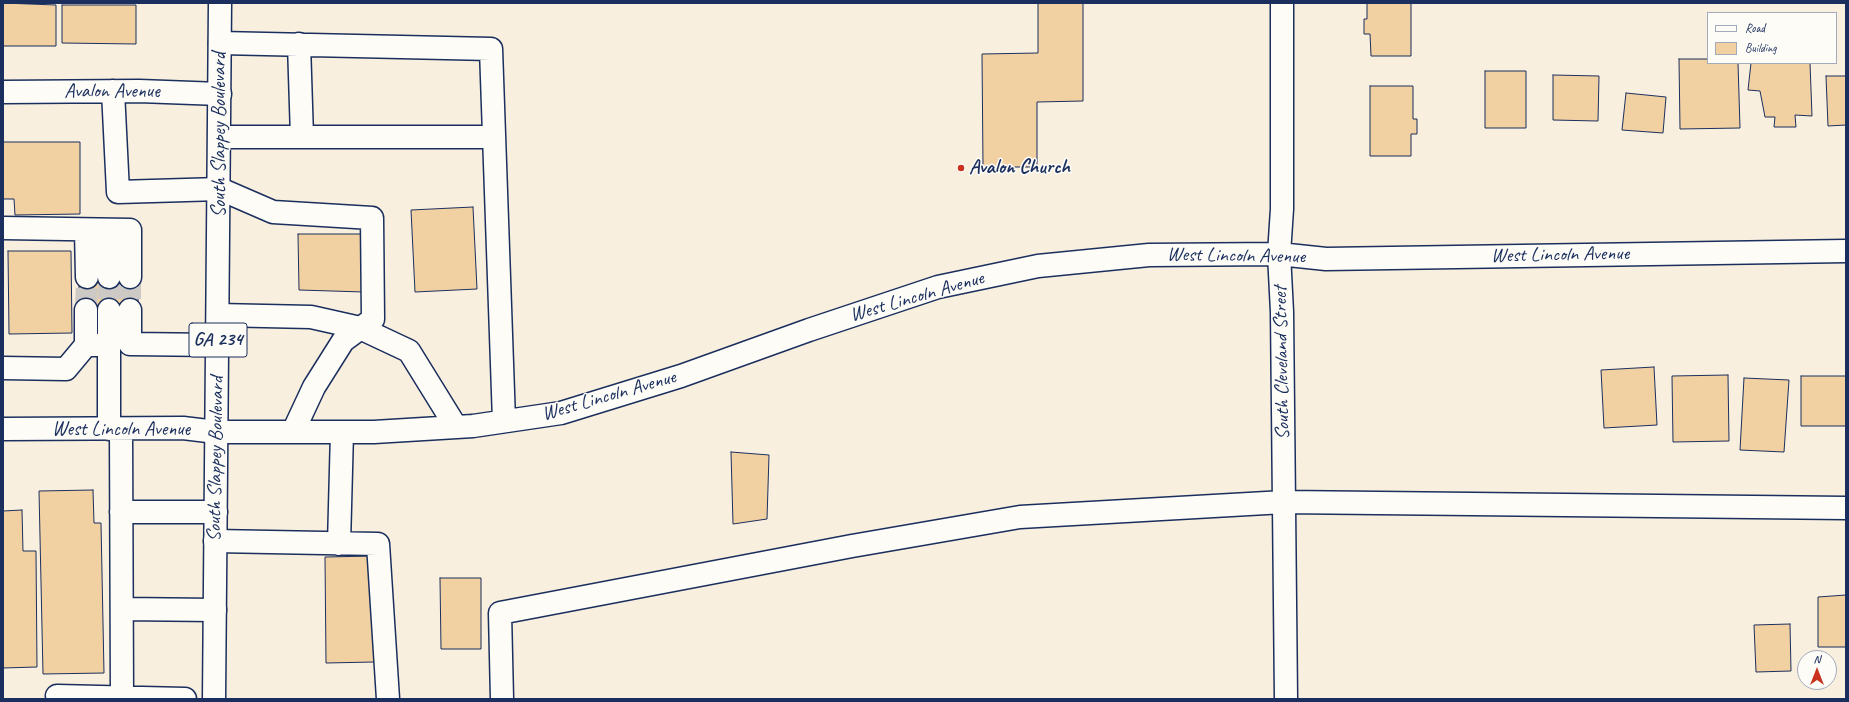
<!DOCTYPE html>
<style>
body{margin:0}
#map{position:relative;width:1849px;height:702px;overflow:hidden;background:#f9efde;font-family:Caveat,sans-serif}
canvas{display:block}
.frame{position:absolute;inset:0;border:4px solid #1b2f5e;pointer-events:none}
.legend{position:absolute;left:1707px;top:12px;width:130px;height:52px;box-sizing:border-box;background:#fdfcf7;border:1px solid #a3aaba;margin:0;padding:5px 7px;list-style:none;font-size:12px;color:#1b2f5e}
.legend li{display:flex;align-items:center;gap:8px;height:20px}
.legend b{width:20px;border:1px solid #a3aaba}
.north{position:absolute;left:1797px;top:650px;width:40px;height:40px;box-sizing:border-box;background:#fdfcf7;border:1px solid #a3aaba;border-radius:50%;rotate:0deg;font-size:11px;font-weight:700;line-height:16px;text-align:center;color:#1b2f5e}
.north::after{content:'';display:block;margin:auto;width:14px;height:18px;background:#c8321e;clip-path:polygon(50% 0,100% 100%,50% 72%,0 100%)}
</style>
<div id="map">
<canvas width="1849" height="702"></canvas>
<div class="frame"></div>
<ul class="legend">
<li><b style="height:5px;background:#fdfcf7"></b>Road</li>
<li><b style="height:11px;background:#f1d0a2"></b>Building</li>
</ul>
<div class="north">N</div>
</div>
<script>
const context = document.querySelector('canvas').getContext('2d');
context.lineJoin = 'round';
function fill(path, color) {
  context.fillStyle = color;
  context.fill(path, 'evenodd');
}
function shape(rows) {
  const path = new Path2D();
  for (const r of rows) {
    path.moveTo(r[0], r[1]);
    for (let i = 2; i < r.length; i += 2) path.lineTo(r[i], r[i + 1]);
  }
  return path;
}
function strokePath(path, color, width, dash) {
  context.strokeStyle = color;
  context.lineWidth = width;
  context.lineCap = dash ? 'butt' : 'round';
  context.setLineDash(dash || []);
  context.stroke(path);
}
function drawText(font, color, halo, rows, align = 'center') {
  context.font = font + ' Caveat,sans-serif';
  context.lineWidth = 3;
  context.setLineDash([]);
  context.textBaseline = 'middle';
  context.strokeStyle = halo;
  context.fillStyle = color;
  for (const [text, x, y, turn = 0] of rows) {
    context.save();
    context.translate(x, y);
    context.rotate((+turn || 0) * Math.PI / 180);
    context.textAlign = isNaN(turn) ? turn : align;
    if (halo) context.strokeText(text, 0, 0);
    context.fillText(text, 0, 0);
    context.restore();
  }
}
const building = shape([
 [3,3,56,5,56,46,3,46,3,3],
 [1038,3,1083,3,1083,101,1037,102,1037,167,983,167,982,54,1038,53,1038,3],
 [1367,3,1411,3,1411,56,1371,56,1370,34,1364,34,1364,19,1367,19,1367,3],
 [62,5,136,5,136,44,62,43,62,5],
 [1679,59,1708,59,1708,63,1738,63,1740,128,1680,129,1679,59],
 [1751,63,1810,63,1812,116,1795,115,1796,127,1774,127,1775,117,1765,117,1760,91,1748,90,1751,63],
 [1485,71,1526,71,1526,128,1485,128,1485,71],
 [1553,75,1599,76,1598,121,1553,120,1553,75],
 [1826,76,1846,76,1846,125,1828,126,1826,76],
 [1370,86,1413,86,1413,119,1417,119,1417,134,1411,134,1411,156,1370,156,1370,86],
 [1626,93,1666,97,1663,133,1622,130,1626,93],
 [3,142,80,142,80,214,15,215,14,199,3,199,3,142],
 [473,207,477,289,415,292,411,210,473,207],
 [298,234,363,234,364,292,299,290,298,234],
 [8,251,71,251,72,333,9,334,8,251],
 [79,277,138,277,138,310,79,310,79,277],
 [1654,367,1657,425,1604,428,1601,370,1654,367],
 [1728,375,1729,441,1673,442,1672,376,1728,375],
 [1801,376,1846,376,1846,426,1801,426,1801,376],
 [1744,378,1789,380,1784,452,1740,450,1744,378],
 [731,452,769,455,767,519,733,524,731,452],
 [93,490,94,523,101,523,104,673,43,674,39,491,93,490],
 [22,510,23,551,36,551,37,667,3,668,3,511,22,510],
 [373,556,374,662,326,663,325,557,373,556],
 [440,578,481,578,481,649,441,649,440,578],
 [1846,595,1846,647,1818,647,1818,597,1846,595],
 [1790,624,1791,671,1756,672,1754,625,1790,624]
]);
fill(building, '#f1d0a2');
strokePath(building, '#1b2f5e', 1);
strokePath(shape([
 [109,277,109,310],
 [130,277,130,310],
 [86,310,87,277]
]), '#cdc9c4', 22, [22, 11]);
const minor = shape([
 [1282,3,1282,209,1279,254,1282,312,1286,699],
 [220,43,491,49,504,421],
 [299,44,302,137],
 [113,91,118,192,220,189,273,212,372,218,373,319,343,341,314,387,293,432],
 [3,92,139,91,220,94],
 [220,137,494,137],
 [3,228,130,230,130,277],
 [86,230,87,277],
 [108,230,109,277],
 [86,310,86,345,101,345],
 [109,310,109,429],
 [130,310,130,344,218,345],
 [218,315,311,317,360,328,409,351,456,427],
 [3,368,66,369,86,345],
 [3,429,183,428,216,432,374,432,473,426,561,413,681,376,809,330,938,287,1038,266,1149,255,1279,254,1326,259,1846,251],
 [121,429,122,699],
 [121,512,216,512],
 [215,541,378,544,388,699],
 [339,544,342,432],
 [122,609,215,610],
 [57,696,185,699],
 [502,699,500,613,852,546,1020,517,1284,502,1846,508]
]);
const major = shape([
 [214,699,220,3]
]);
strokePath(minor, '#1b2f5e', 25);
strokePath(major, '#1b2f5e', 25);
strokePath(minor, '#fdfcf7', 22);
strokePath(major, '#fdfcf7', 22);
for (const [x, y, r, color] of [
 [961,168,4,"#c8321e"]
]) {
  const dot = new Path2D();
  dot.arc(x, y, r, 0, 2 * Math.PI);
  context.fillStyle = color;
  context.fill(dot);
  strokePath(dot, '#fdfcf7', 1.5);
}
for (const [x, y, w] of [
 [218,340,58]
]) {
  const box = new Path2D();
  box.roundRect(x - w / 2, y - 17, w, 34, 3);
  context.fillStyle = '#fdfcf7';
  context.fill(box);
  strokePath(box, '#1b2f5e', 1);
}
drawText('bold 19px', '#1b2f5e', null, [
 ["GA 234",218,340]
]);
drawText('20px', '#1b2f5e', '#fdfcf7', [
 ["Avalon Avenue",112,92],
 ["South Slappey Boulevard",220,135,-90],
 ["West Lincoln Avenue",1560,255,-1],
 ["West Lincoln Avenue",1236,256,1],
 ["West Lincoln Avenue",917,297,-16],
 ["South Cleveland Street",1282,363,-91],
 ["West Lincoln Avenue",609,396,-16],
 ["West Lincoln Avenue",121,430],
 ["South Slappey Boulevard",216,459,-89]
]);
drawText('bold 20px', '#1b2f5e', '#fdfcf7', [
 ["Avalon Church",969,168]
], 'left');
</script>
